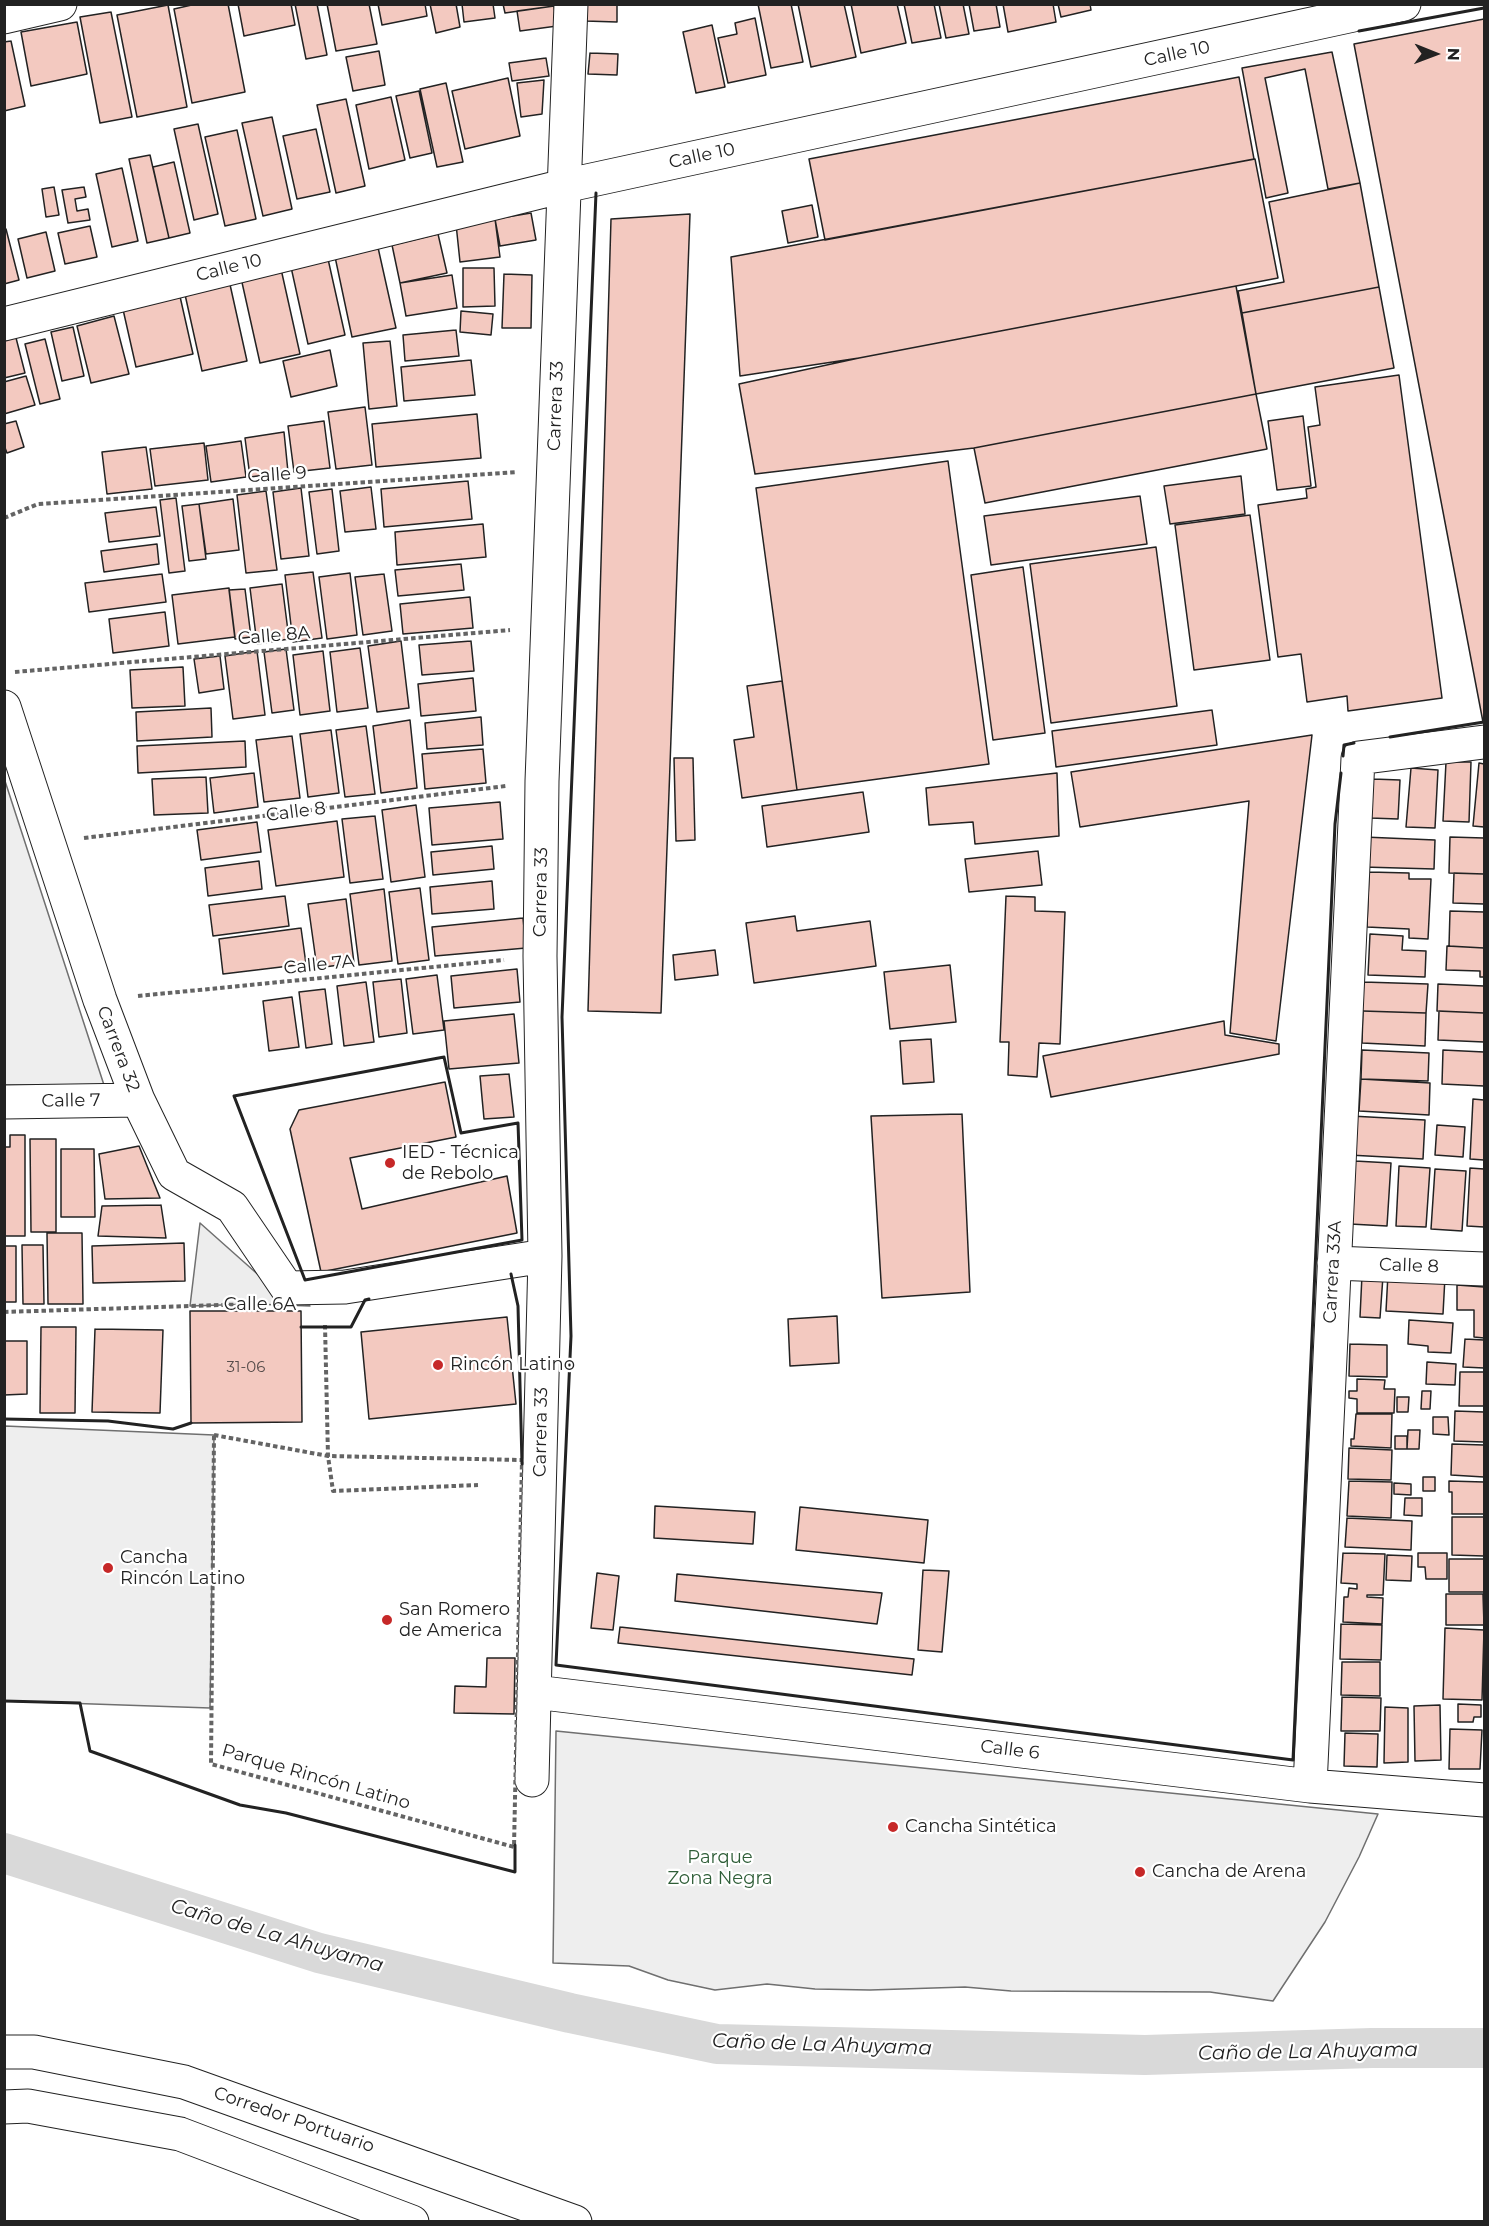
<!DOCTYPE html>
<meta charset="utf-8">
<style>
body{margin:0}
#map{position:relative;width:1489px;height:2226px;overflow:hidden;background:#fff;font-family:Montserrat,sans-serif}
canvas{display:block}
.frame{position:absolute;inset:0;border:6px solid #222;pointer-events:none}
.north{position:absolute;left:1405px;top:24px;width:60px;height:60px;-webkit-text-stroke:4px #fff;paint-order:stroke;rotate:91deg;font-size:16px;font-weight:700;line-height:24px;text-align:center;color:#222}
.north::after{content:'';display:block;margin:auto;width:21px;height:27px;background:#222;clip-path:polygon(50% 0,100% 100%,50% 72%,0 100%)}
</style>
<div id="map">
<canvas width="1489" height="2226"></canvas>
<div class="frame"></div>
<div class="north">N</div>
</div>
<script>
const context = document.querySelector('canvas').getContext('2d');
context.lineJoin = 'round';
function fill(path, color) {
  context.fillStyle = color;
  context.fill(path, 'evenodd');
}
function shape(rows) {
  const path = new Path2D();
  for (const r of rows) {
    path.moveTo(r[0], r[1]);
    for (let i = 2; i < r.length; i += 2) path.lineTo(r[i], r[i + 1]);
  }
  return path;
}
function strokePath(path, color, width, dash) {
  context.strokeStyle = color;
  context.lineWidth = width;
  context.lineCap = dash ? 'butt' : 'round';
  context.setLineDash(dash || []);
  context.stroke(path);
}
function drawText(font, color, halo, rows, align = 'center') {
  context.font = font + ' Montserrat,sans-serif';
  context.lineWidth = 4.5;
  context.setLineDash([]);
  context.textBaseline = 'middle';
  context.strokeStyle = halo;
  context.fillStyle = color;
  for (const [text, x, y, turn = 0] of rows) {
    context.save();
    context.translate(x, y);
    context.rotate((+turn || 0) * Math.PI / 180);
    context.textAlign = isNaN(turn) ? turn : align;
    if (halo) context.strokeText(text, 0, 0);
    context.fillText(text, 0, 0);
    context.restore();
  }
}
const green = shape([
 [5,781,104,1085,5,1085,5,781],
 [5,1426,214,1435,210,1708,5,1701,5,1426],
 [556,1731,1378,1814,1359,1857,1325,1922,1273,2001,1210,1992,1011,1991,965,1987,870,1990,815,1989,767,1984,715,1990,668,1980,629,1966,553,1963,556,1731]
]);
fill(green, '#eee');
strokePath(green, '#6f6f6f', 1.5);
const parking = shape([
 [200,1223,281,1295,310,1306,252,1304,190,1306,200,1223]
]);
fill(parking, '#ededed');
strokePath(parking, '#6f6f6f', 1.5);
strokePath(shape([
 [4,1853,319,1953,570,2013,717,2044,1145,2055,1372,2048,1484,2048]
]), '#d9d9d9', 40);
const building = shape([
 [196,4,228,4,245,92,192,103,174,9,196,4],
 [238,4,291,4,295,25,244,36,238,4],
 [295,4,317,4,327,55,306,59,295,4],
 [327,4,369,4,377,44,336,51,327,4],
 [378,4,425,4,427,16,382,25,378,4],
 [430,4,456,4,460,27,436,33,430,4],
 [462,4,493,4,495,18,464,22,462,4],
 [503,4,554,4,554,6,505,13,503,4],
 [586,4,617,4,617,22,585,21,586,4],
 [758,4,791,4,803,62,771,68,758,4],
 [798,4,844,4,856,57,811,67,798,4],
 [851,4,897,4,906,43,861,53,851,4],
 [904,4,934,4,941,38,912,43,904,4],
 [939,4,963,4,969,34,946,38,939,4],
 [969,4,996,4,1000,27,974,31,969,4],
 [1003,4,1053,4,1056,22,1008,32,1003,4],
 [1058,4,1090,4,1091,10,1061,17,1058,4],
 [168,5,187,107,137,117,117,15,168,5],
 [554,6,557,26,520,31,517,11,554,6],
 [111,12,132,117,100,123,80,17,111,12],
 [755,18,766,75,728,83,718,38,737,34,735,23,755,18],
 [1484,19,1484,722,1483,722,1354,44,1484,19],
 [77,22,87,74,31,86,21,32,77,22],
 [712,25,725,87,696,93,683,32,712,25],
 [11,41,25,106,4,111,4,42,11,41],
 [379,51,385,85,353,91,346,57,379,51],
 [1332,52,1360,183,1328,189,1305,69,1265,78,1288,193,1266,198,1242,68,1332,52],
 [590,53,618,54,617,75,588,74,590,53],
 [546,58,549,76,512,81,509,63,546,58],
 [1239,77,1254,159,825,240,809,159,1239,77],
 [508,78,520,136,465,149,452,91,508,78],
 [544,80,542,114,521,117,517,83,544,80],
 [446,83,463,162,437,167,420,89,446,83],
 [419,91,432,153,410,158,396,96,419,91],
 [391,97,405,160,369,169,356,105,391,97],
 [346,99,365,186,336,193,317,105,346,99],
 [272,117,292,209,263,216,242,123,272,117],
 [198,124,218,214,194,220,174,129,198,124],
 [316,129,330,192,297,199,283,136,316,129],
 [237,130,256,219,225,226,205,137,237,130],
 [150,155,169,238,147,243,129,159,150,155],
 [1255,159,1278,278,859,358,740,376,731,257,1255,159],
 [174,162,190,233,169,238,153,167,174,162],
 [122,168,138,241,112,247,96,174,122,168],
 [1360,183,1379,287,1242,313,1238,291,1284,282,1269,202,1360,183],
 [54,187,59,215,46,217,42,189,54,187],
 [84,187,86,197,75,199,77,211,88,209,90,220,68,223,62,190,84,187],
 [812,205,818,237,788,243,782,211,812,205],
 [531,213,536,240,500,246,495,219,531,213],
 [690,214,661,1013,588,1011,611,219,690,214],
 [495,219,500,257,460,262,456,224,495,219],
 [90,226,97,257,65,264,58,233,90,226],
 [6,229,19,280,4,284,4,230,6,229],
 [46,232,55,271,27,278,18,239,46,232],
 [438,234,447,273,400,283,392,245,438,234],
 [377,243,396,328,352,337,334,252,377,243],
 [326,250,345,335,308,344,289,258,326,250],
 [279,260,300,354,260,363,239,269,279,260],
 [463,268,494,268,495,306,463,307,463,268],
 [504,274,532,275,531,328,502,328,504,274],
 [452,275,457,308,406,316,400,283,452,275],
 [229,280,247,361,202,371,184,290,229,280],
 [1236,286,1256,394,974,448,755,474,739,384,859,358,1236,286],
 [1379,287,1394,368,1256,394,1242,313,1379,287],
 [179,292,193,354,136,367,122,305,179,292],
 [461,311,493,314,491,335,460,332,461,311],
 [114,316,129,374,91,383,77,326,114,316],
 [73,327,84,376,62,381,51,332,73,327],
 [14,330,25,373,4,378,4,333,14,330],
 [456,330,459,356,405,361,403,335,456,330],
 [45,339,60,399,40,404,25,344,45,339],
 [390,341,397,406,369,409,363,343,390,341],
 [330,350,337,386,291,397,283,361,330,350],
 [471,360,475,395,404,401,401,367,471,360],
 [1399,375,1442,698,1348,711,1347,696,1307,702,1301,654,1278,657,1258,505,1307,498,1306,489,1316,487,1308,427,1320,425,1315,387,1399,375],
 [26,376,35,405,4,414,4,382,26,376],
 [1256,394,1267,449,985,503,974,448,1256,394],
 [365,407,372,465,336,469,328,412,365,407],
 [477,414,481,458,376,467,372,424,477,414],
 [1303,416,1311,486,1277,490,1268,421,1303,416],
 [16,421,24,447,7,453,4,445,4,424,16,421],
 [324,421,330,468,294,472,288,426,324,421],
 [284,432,288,472,250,477,245,438,284,432],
 [241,441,246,477,211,482,206,446,241,441],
 [204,443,208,480,155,486,150,449,204,443],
 [146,447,152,489,107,494,102,452,146,447],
 [948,461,989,764,797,790,756,488,948,461],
 [1241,476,1245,514,1170,524,1164,486,1241,476],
 [468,481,472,519,384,527,381,489,468,481],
 [371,487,376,529,345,532,340,491,371,487],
 [301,488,309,556,281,559,273,492,301,488],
 [332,489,339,551,317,554,309,492,332,489],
 [266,491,277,570,246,573,237,495,266,491],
 [1140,496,1147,544,991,565,984,516,1140,496],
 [176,498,185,571,169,573,160,500,176,498],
 [233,499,239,550,206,554,199,504,233,499],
 [199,504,206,559,189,561,182,506,199,504],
 [156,507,160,536,109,542,105,513,156,507],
 [1250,515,1270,660,1194,670,1175,525,1250,515],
 [483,524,486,557,397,565,395,532,483,524],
 [157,544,159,564,104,572,101,551,157,544],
 [1156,547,1177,706,1051,723,1030,564,1156,547],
 [461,564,464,590,398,596,395,570,461,564],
 [1023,567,1045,733,993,740,971,575,1023,567],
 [313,572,322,638,293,642,285,575,313,572],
 [350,573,357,635,327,639,319,577,350,573],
 [162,574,166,602,89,612,85,583,162,574],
 [384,574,392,631,363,635,355,577,384,574],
 [282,584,289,639,257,644,250,588,282,584],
 [229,588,235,637,178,644,172,595,229,588],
 [245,589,251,637,235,639,229,590,245,589],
 [470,597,473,628,403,634,400,604,470,597],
 [165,612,169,646,113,653,109,619,165,612],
 [401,641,409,708,377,712,368,646,401,641],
 [471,641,474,671,422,675,419,645,471,641],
 [360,648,368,708,337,712,330,652,360,648],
 [286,649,294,710,272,713,264,652,286,649],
 [257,651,265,715,233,719,225,656,257,651],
 [323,651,330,711,300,715,293,655,323,651],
 [220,656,224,689,199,693,194,659,220,656],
 [183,667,185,706,132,708,130,670,183,667],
 [473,678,476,711,421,716,418,684,473,678],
 [782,681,797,790,742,798,734,740,754,737,747,686,782,681],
 [211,708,212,737,137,741,136,712,211,708],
 [1212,710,1217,745,1056,767,1052,731,1212,710],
 [481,717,483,745,427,749,425,723,481,717],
 [410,720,417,788,381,793,373,726,410,720],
 [366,726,375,794,345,797,336,730,366,726],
 [331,730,339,793,308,797,300,734,331,730],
 [1312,735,1276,1041,1230,1033,1249,801,1080,827,1071,772,1312,735],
 [292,736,300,798,264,802,256,740,292,736],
 [245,741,246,767,138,773,137,746,245,741],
 [483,749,486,783,425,789,422,754,483,749],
 [674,758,693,758,695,840,676,841,674,758],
 [1446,762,1471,762,1469,822,1443,821,1446,762],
 [1479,763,1484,764,1484,827,1473,826,1479,763],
 [1411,768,1438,770,1435,828,1406,827,1411,768],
 [254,773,258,807,214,813,210,778,254,773],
 [1057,773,1059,836,975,844,973,822,929,825,926,788,1057,773],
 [206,777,208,813,154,815,152,779,206,777],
 [1373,779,1400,780,1398,819,1370,818,1373,779],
 [863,792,869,832,767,847,762,806,863,792],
 [500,802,503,839,432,845,429,808,500,802],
 [416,805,425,877,391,882,382,810,416,805],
 [375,816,383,879,350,883,342,819,375,816],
 [337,821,344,877,276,886,268,830,337,821],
 [257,822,261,852,201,860,197,830,257,822],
 [1364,837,1435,840,1434,869,1363,867,1364,837],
 [1450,837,1484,838,1484,874,1449,873,1450,837],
 [492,846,494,869,433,875,431,852,492,846],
 [1038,851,1042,885,969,892,965,859,1038,851],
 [259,861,262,889,208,896,205,868,259,861],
 [1369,872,1409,873,1409,879,1431,879,1428,939,1409,938,1409,929,1367,927,1369,872],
 [1454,873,1484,874,1484,904,1453,903,1454,873],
 [492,881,494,909,432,914,430,887,492,881],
 [420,888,429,960,398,964,389,892,420,888],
 [384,889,392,961,359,965,350,894,384,889],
 [285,896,289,926,213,936,209,905,285,896],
 [1006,896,1035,897,1035,911,1065,912,1060,1044,1039,1043,1037,1077,1008,1075,1009,1042,1000,1042,1006,896],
 [346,899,354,963,317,968,308,904,346,899],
 [1450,911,1484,912,1484,948,1449,946,1450,911],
 [795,916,797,931,870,921,876,966,754,983,746,923,795,916],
 [523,918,526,948,435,956,432,927,523,918],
 [301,928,306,964,223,974,219,939,301,928],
 [1370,934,1403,936,1402,950,1426,951,1425,977,1368,975,1370,934],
 [1447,946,1484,948,1484,977,1480,977,1480,971,1446,970,1447,946],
 [715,950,718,975,675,980,673,955,715,950],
 [950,965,956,1022,890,1029,884,972,950,965],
 [517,969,520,1002,454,1008,451,976,517,969],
 [437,975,444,1030,413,1034,406,979,437,975],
 [401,979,407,1033,379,1037,373,982,401,979],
 [366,982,374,1042,344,1046,337,986,366,982],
 [1363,982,1428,984,1426,1013,1362,1011,1363,982],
 [1438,984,1484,986,1484,1013,1437,1011,1438,984],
 [325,989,332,1044,306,1048,299,992,325,989],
 [292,997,299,1047,269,1051,263,1001,292,997],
 [1363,1011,1426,1013,1425,1046,1362,1043,1363,1011],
 [1439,1011,1484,1013,1484,1042,1438,1040,1439,1011],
 [514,1014,519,1063,449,1069,444,1021,514,1014],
 [1224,1021,1225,1035,1279,1044,1279,1054,1051,1097,1043,1056,1224,1021],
 [931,1039,934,1082,903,1084,900,1041,931,1039],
 [1362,1050,1429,1053,1428,1081,1361,1079,1362,1050],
 [1443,1050,1484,1052,1484,1086,1442,1084,1443,1050],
 [509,1074,514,1117,484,1119,480,1076,509,1074],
 [1361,1079,1430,1083,1429,1115,1359,1111,1361,1079],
 [445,1082,456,1137,350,1158,362,1209,507,1176,517,1233,321,1272,290,1129,299,1110,445,1082],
 [1473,1099,1484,1100,1484,1160,1470,1159,1473,1099],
 [962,1114,970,1292,882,1298,871,1116,962,1114],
 [1351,1116,1425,1120,1423,1159,1349,1155,1351,1116],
 [1437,1125,1465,1127,1463,1157,1435,1155,1437,1125],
 [10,1135,25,1135,25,1236,4,1236,4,1147,10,1147,10,1135],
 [30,1139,56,1139,56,1232,31,1232,30,1139],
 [139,1146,160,1198,105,1199,99,1154,139,1146],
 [61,1149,94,1149,95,1217,61,1217,61,1149],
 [1355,1161,1391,1163,1387,1226,1350,1224,1355,1161],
 [1399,1166,1430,1168,1426,1227,1396,1226,1399,1166],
 [1470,1168,1484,1169,1484,1227,1467,1226,1470,1168],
 [1435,1169,1466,1171,1462,1231,1431,1229,1435,1169],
 [161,1205,166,1238,98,1236,102,1206,161,1205],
 [47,1233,82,1233,83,1304,48,1304,47,1233],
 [184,1243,185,1281,93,1283,92,1246,184,1243],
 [22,1245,43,1245,44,1304,23,1304,22,1245],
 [4,1246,16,1246,16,1302,4,1302,4,1246],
 [1388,1274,1445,1277,1443,1314,1386,1311,1388,1274],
 [1362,1275,1383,1276,1380,1318,1360,1317,1362,1275],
 [1457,1285,1484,1287,1484,1338,1474,1337,1474,1310,1457,1310,1457,1285],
 [190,1311,301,1311,302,1422,191,1423,190,1311],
 [837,1316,839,1363,790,1366,788,1319,837,1316],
 [507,1317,516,1404,369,1419,361,1332,507,1317],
 [1409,1320,1453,1323,1451,1353,1428,1352,1428,1346,1408,1344,1409,1320],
 [41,1327,76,1327,75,1413,40,1413,41,1327],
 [95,1329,163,1330,160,1413,92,1412,95,1329],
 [1465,1339,1484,1340,1484,1368,1463,1367,1465,1339],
 [4,1341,27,1341,27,1394,4,1395,4,1341],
 [1350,1344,1387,1345,1387,1377,1349,1376,1350,1344],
 [1427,1362,1456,1364,1455,1385,1426,1384,1427,1362],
 [1460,1372,1484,1372,1484,1406,1459,1406,1460,1372],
 [1357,1379,1385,1380,1384,1389,1395,1389,1394,1413,1357,1413,1357,1399,1349,1398,1349,1391,1357,1391,1357,1379],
 [1422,1391,1431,1391,1430,1409,1421,1409,1422,1391],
 [1397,1397,1409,1397,1408,1412,1397,1412,1397,1397],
 [1455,1411,1484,1412,1484,1442,1454,1441,1455,1411],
 [1356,1414,1392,1414,1391,1448,1351,1446,1351,1439,1354,1439,1356,1414],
 [1433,1417,1448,1417,1449,1435,1433,1434,1433,1417],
 [1408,1430,1420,1430,1419,1449,1407,1449,1408,1430],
 [1395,1436,1407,1436,1407,1449,1395,1449,1395,1436],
 [1452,1444,1484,1445,1484,1477,1451,1475,1452,1444],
 [1349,1448,1392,1450,1391,1480,1348,1479,1349,1448],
 [1423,1477,1435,1477,1435,1491,1423,1491,1423,1477],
 [1349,1481,1392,1482,1391,1518,1347,1516,1349,1481],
 [1449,1481,1484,1482,1484,1514,1452,1514,1452,1492,1449,1492,1449,1481],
 [1394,1483,1411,1484,1411,1495,1394,1494,1394,1483],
 [1405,1498,1422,1498,1422,1516,1404,1515,1405,1498],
 [655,1506,755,1512,753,1544,654,1538,655,1506],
 [800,1507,928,1520,924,1563,796,1550,800,1507],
 [1452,1517,1484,1517,1484,1556,1452,1555,1452,1517],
 [1347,1518,1412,1521,1411,1550,1345,1547,1347,1518],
 [1343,1553,1385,1554,1383,1595,1367,1595,1367,1597,1383,1598,1382,1624,1343,1622,1344,1597,1348,1597,1349,1588,1357,1589,1357,1584,1341,1583,1343,1553],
 [1418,1553,1447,1553,1447,1579,1426,1579,1425,1567,1418,1567,1418,1553],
 [1387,1555,1412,1556,1411,1581,1386,1580,1387,1555],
 [1449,1559,1484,1559,1484,1592,1449,1592,1449,1559],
 [923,1570,949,1571,942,1652,918,1650,923,1570],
 [597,1573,619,1576,613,1630,591,1628,597,1573],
 [677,1574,882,1593,877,1624,675,1601,677,1574],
 [1446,1594,1483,1594,1484,1625,1446,1625,1446,1594],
 [1341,1624,1382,1625,1381,1660,1340,1659,1341,1624],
 [620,1627,914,1659,912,1675,618,1643,620,1627],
 [1445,1628,1484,1630,1482,1700,1443,1699,1445,1628],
 [487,1658,515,1658,514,1714,454,1713,455,1686,486,1687,487,1658],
 [1342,1662,1380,1662,1380,1696,1341,1695,1342,1662],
 [1342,1697,1381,1698,1380,1731,1341,1731,1342,1697],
 [1458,1704,1481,1705,1481,1717,1474,1717,1473,1722,1458,1722,1458,1704],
 [1440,1705,1441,1760,1415,1761,1414,1706,1440,1705],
 [1385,1707,1408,1708,1408,1762,1384,1763,1385,1707],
 [1450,1729,1482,1730,1480,1769,1449,1769,1450,1729],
 [1345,1733,1378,1734,1377,1767,1344,1766,1345,1733]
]);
fill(building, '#f3c9c0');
strokePath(building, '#222', 1.5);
const minor = shape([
 [4,17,60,4],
 [4,324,564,186,1404,4],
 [4,707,100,1000,138,1100,174,1174,232,1207,287,1288,345,1287,545,1256],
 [4,1102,138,1100],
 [1334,1263,1484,1269],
 [535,1692,1310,1786,1484,1800],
 [532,1780,545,1256,540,956,542,781,571,4],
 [1310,1786,1358,758,1484,742]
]);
const major = shape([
 [4,2052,34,2052,184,2082,575,2222],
 [4,2107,28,2106,180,2134,412,2222]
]);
strokePath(minor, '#222', 35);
strokePath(major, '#222', 35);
strokePath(shape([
 [4,518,38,504,517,472],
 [15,672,510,630],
 [84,838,506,786],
 [138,996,504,960],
 [4,1312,253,1304],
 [325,1325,328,1456,333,1491,478,1485],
 [214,1435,328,1456,522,1460,514,1847,211,1764,214,1435]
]), '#646464', 4, [4.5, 3]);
strokePath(minor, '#fff', 33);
strokePath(major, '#fff', 33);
strokePath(shape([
 [1359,31,1484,8],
 [596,193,562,1017,571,1336,556,1665,1293,1760,1335,824,1341,773],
 [1390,737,1484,722],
 [1343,756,1344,745,1354,743],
 [444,1057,461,1133,518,1123,522,1240,305,1280,234,1096,444,1057],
 [511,1274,518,1306,522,1464],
 [301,1327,351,1327,365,1300,369,1299],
 [4,1419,108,1421,173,1429,191,1423],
 [4,1701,80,1703,90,1751,240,1805,286,1813,515,1872,515,1845]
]), '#222', 3);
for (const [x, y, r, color] of [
 [390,1163,6,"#c62828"],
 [438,1365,6,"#c62828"],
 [108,1568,6,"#c62828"],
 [387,1620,6,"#c62828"],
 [893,1827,6,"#c62828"],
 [1140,1872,6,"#c62828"]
]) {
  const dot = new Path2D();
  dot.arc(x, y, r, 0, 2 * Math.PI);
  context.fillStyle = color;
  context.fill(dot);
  strokePath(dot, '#fff', 2);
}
drawText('15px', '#564c4a', null, [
 ["31-06",246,1368]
]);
drawText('18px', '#222', '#fff', [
 ["Calle 10",1177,54,-12],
 ["Calle 10",702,156,-12],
 ["Calle 10",229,268,-14],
 ["Carrera 33",556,406,-88],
 ["Calle 9",277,475,-4],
 ["Calle 8A",274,636,-5],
 ["Calle 8",296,812,-7],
 ["Carrera 33",541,892,-89],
 ["Calle 7A",319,965,-6],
 ["Carrera 32",118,1049,69],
 ["Calle 7",71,1101,-1],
 ["Calle 8",1409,1266,2],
 ["Carrera 33A",1333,1272,-87],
 ["Calle 6A",260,1305],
 ["Carrera 33",541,1432,-89],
 ["Calle 6",1010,1750,7],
 ["Parque Rincón Latino",316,1777,16],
 ["Corredor Portuario",294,2120,19]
]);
drawText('18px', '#222', '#fff', [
 ["IED - Técnica",402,1153],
 ["de Rebolo",402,1174],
 ["Rincón Latino",450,1365],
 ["Cancha",120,1558],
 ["Rincón Latino",120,1579],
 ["San Romero",399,1610],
 ["de America",399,1631],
 ["Cancha Sintética",905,1827],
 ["Cancha de Arena",1152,1872]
], 'left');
drawText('18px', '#2f5e38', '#fff', [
 ["Parque",720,1858],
 ["Zona Negra",720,1879]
]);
drawText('italic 20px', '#222', '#fff', [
 ["Caño de La Ahuyama",277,1936,16],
 ["Caño de La Ahuyama",822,2045,2],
 ["Caño de La Ahuyama",1308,2052,-1]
]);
</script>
